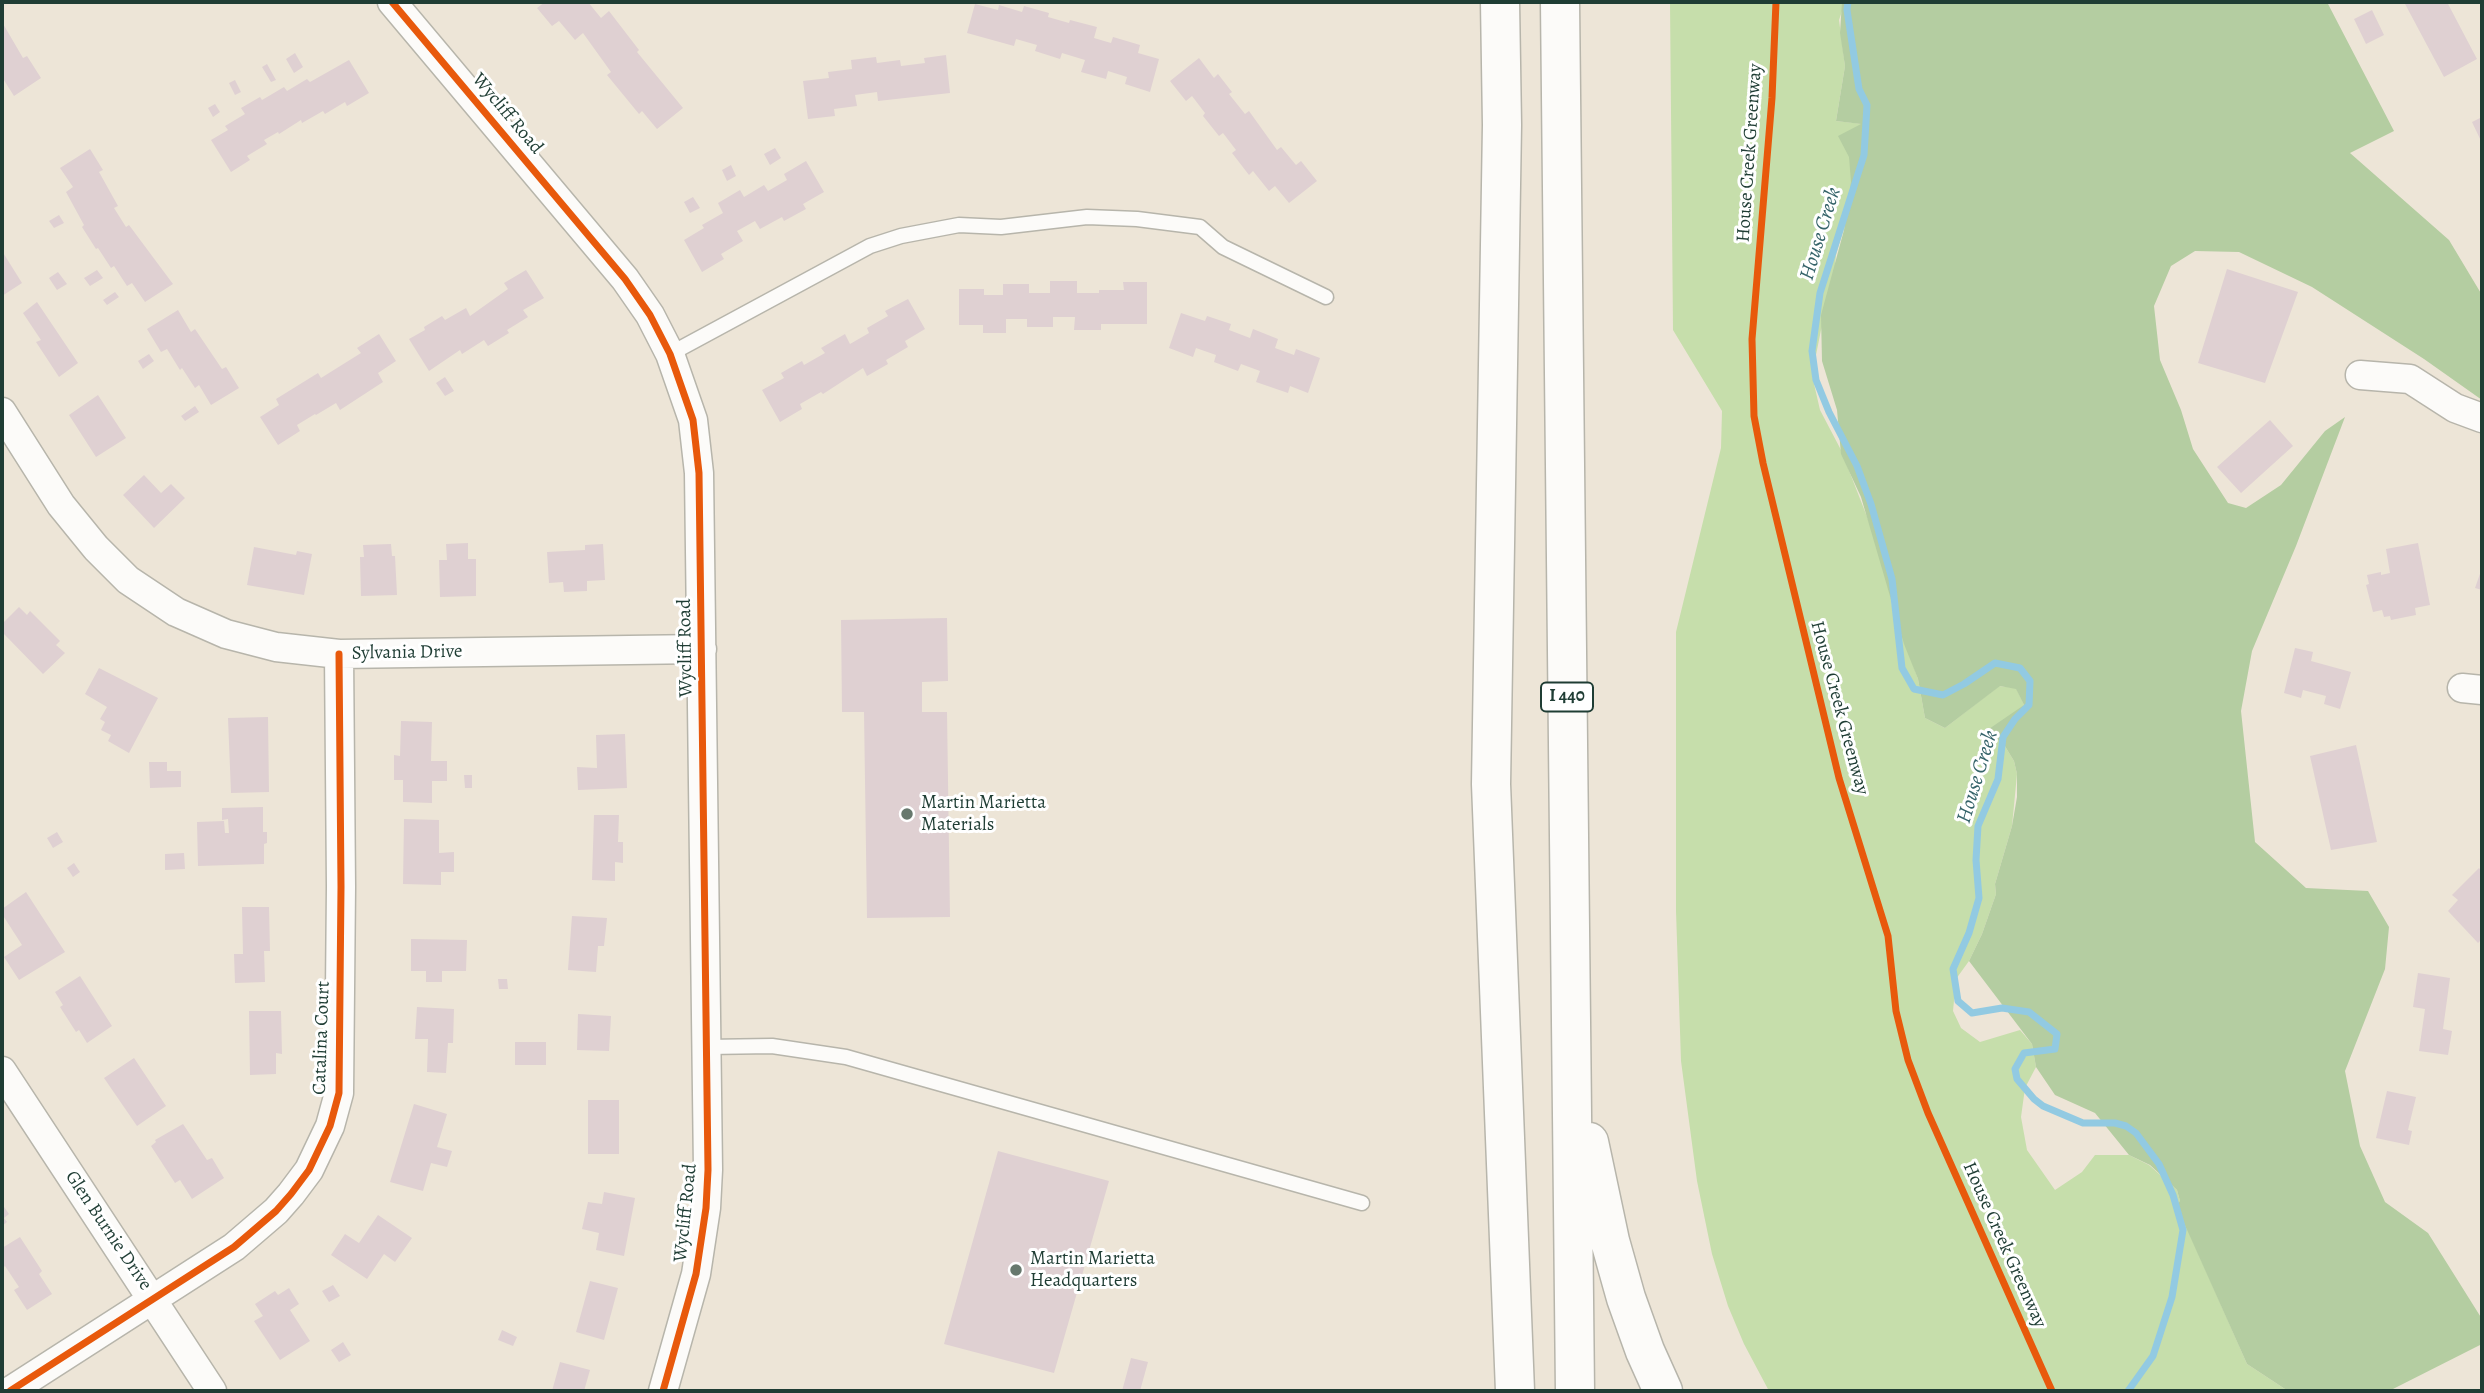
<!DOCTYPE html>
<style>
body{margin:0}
#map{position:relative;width:2484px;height:1393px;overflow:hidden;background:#ede5d7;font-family:Alegreya,serif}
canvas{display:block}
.frame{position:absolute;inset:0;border:4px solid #1f3d34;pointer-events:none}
</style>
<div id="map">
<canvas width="2484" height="1393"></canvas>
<div class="frame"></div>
</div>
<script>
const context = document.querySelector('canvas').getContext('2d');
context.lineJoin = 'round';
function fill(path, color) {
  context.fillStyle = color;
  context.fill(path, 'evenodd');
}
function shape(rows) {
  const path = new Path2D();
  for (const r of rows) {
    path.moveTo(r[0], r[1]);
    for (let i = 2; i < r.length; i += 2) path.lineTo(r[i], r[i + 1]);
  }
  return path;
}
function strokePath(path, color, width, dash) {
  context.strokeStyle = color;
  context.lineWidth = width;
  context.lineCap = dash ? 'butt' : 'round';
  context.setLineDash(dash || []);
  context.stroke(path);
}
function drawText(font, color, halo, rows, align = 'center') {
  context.font = font + ' Alegreya,serif';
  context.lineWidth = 6;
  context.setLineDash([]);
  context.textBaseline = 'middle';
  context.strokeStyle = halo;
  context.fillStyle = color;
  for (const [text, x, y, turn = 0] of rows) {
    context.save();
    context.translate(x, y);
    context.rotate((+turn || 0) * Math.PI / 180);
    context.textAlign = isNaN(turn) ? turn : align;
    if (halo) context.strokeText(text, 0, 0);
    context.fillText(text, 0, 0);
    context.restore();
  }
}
fill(shape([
 [1670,2,1845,2,1839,20,1845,66,1836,121,1863,124,1852,201,1836,255,1832,297,1821,330,1812,375,1820,410,1841,450,1887,568,1892,606,1918,679,1925,718,1945,728,1999,686,2016,688,2024,705,1995,736,2003,743,2014,761,2017,774,2012,826,1995,884,1996,894,1982,934,1969,961,1956,979,1953,1011,1961,1028,1980,1042,2020,1030,2032,1044,2036,1067,2025,1088,2021,1117,2027,1150,2055,1190,2082,1172,2095,1155,2129,1155,2149,1165,2177,1190,2180,1201,2177,1205,2247,1364,2288,1391,1769,1391,1744,1344,1728,1306,1712,1254,1697,1181,1681,1061,1676,911,1676,632,1721,448,1722,411,1673,330]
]), '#c6deab');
fill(shape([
 [1842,2,2327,2,2394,131,2350,153,2449,240,2482,295,2482,400,2424,359,2312,287,2239,252,2195,251,2171,266,2154,306,2160,360,2181,410,2193,449,2228,503,2246,508,2281,485,2325,431,2345,417,2296,546,2252,651,2241,711,2255,842,2306,888,2368,891,2389,927,2385,969,2345,1071,2360,1146,2385,1202,2428,1233,2482,1319,2482,1344,2389,1391,2288,1391,2247,1364,2176,1205,2180,1201,2177,1190,2150,1165,2129,1155,2095,1113,2055,1095,2036,1067,2032,1044,1969,961,1982,934,1996,894,1995,884,2012,826,2017,797,2017,774,2014,761,2003,743,1986,731,2024,705,2016,689,2000,686,1945,728,1925,718,1918,679,1904,644,1861,497,1841,454,1837,410,1822,361,1821,315,1844,230,1851,182,1849,157,1838,136,1861,124,1836,121,1845,66,1840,33]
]), '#b4cda1');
strokePath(shape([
 [1848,2,1847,10,1859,89,1867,105,1864,155,1820,293,1812,351,1816,380,1829,412,1857,466,1871,504,1892,579,1902,668,1914,689,1943,695,1964,684,1995,663,2020,668,2030,681,2029,705,2015,719,2003,737,1998,779,1978,826,1976,860,1979,898,1969,933,1953,969,1958,1001,1972,1013,2002,1008,2029,1012,2057,1034,2055,1049,2024,1053,2015,1069,2017,1079,2034,1099,2043,1106,2083,1123,2115,1123,2126,1126,2136,1133,2159,1164,2173,1195,2183,1230,2172,1297,2153,1356,2128,1391]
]), '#92cae2', 7);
fill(shape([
 [545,2,588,2,601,18,609,11,639,50,637,52,683,108,657,129,642,111,639,114,607,75,611,72,583,33,575,40,559,21,552,26,537,8],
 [2404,2,2447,2,2477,59,2444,77],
 [975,4,998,10,999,5,1022,12,1024,6,1049,13,1048,17,1069,23,1070,20,1097,27,1094,38,1111,43,1113,37,1140,45,1138,53,1159,59,1150,92,1125,84,1127,77,1108,71,1106,79,1081,72,1085,60,1062,53,1060,59,1035,51,1037,45,1016,39,1014,46,967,33],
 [2372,10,2384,35,2366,44,2354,19],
 [2,22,23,58,27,56,41,78,14,96,2,77],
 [295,53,303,67,294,73,286,59],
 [946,55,950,93,878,101,877,92,855,95,857,106,834,109,835,116,808,119,803,81,829,78,828,72,852,69,851,60,876,57,877,63,900,60,901,66,925,63,924,58],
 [1199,58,1214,78,1218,74,1232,92,1229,94,1245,114,1249,111,1277,150,1281,147,1296,165,1301,161,1317,181,1289,203,1275,186,1269,191,1253,171,1249,175,1232,153,1236,150,1223,133,1219,136,1203,116,1205,113,1192,96,1186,101,1170,81],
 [349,60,369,93,347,106,345,102,325,114,323,111,302,123,301,120,279,134,278,132,264,140,267,144,247,156,250,160,231,172,211,140,228,130,225,126,245,114,241,108,260,97,262,100,284,87,287,91,307,79,310,82],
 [267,64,276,80,271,82,262,67],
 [235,80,241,92,235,95,229,83],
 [215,104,220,112,213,117,208,108],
 [2482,117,2482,143,2472,122],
 [775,148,781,158,770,165,764,154],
 [90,149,103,170,99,172,118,206,114,208,126,227,129,225,173,284,145,302,132,283,127,286,114,266,111,268,98,248,96,249,82,227,84,225,66,192,73,187,60,168],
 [806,161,824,192,803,204,806,209,784,221,782,217,760,229,755,221,737,231,743,241,721,254,724,259,702,272,684,240,704,228,702,225,723,213,718,203,740,190,744,197,764,185,768,191,787,180,784,174],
 [731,165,736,176,727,181,722,170],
 [693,197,700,208,690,213,684,202],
 [59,215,64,223,54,228,49,221],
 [2,251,22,283,2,296],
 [2227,269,2298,292,2265,383,2198,363],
 [97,270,103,278,90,286,84,278],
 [526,270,544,298,523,310,528,317,507,330,509,333,488,346,484,340,462,354,460,350,429,371,409,339,425,330,424,327,442,316,445,320,466,308,470,316,508,289,504,283],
 [58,272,67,284,57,290,49,278],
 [1050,281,1077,281,1077,293,1099,293,1099,290,1124,290,1123,282,1147,282,1147,324,1101,324,1101,330,1074,330,1075,317,1053,317,1053,327,1027,327,1027,319,1006,319,1006,333,983,333,983,325,959,325,959,289,984,289,984,295,1003,295,1003,284,1029,284,1029,293,1050,293],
 [115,292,119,297,107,305,103,300],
 [908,299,925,329,905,341,908,347,886,360,888,364,867,376,863,368,823,394,821,392,800,404,802,409,780,422,762,390,784,378,781,373,802,361,804,365,825,353,821,348,845,334,850,344,869,333,867,328,888,316,885,311],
 [37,302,78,363,59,377,36,342,41,340,23,313],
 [178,310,191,332,195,329,222,369,226,367,239,388,211,405,199,385,195,388,182,368,180,370,167,349,161,352,147,329],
 [1181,313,1205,321,1207,316,1231,324,1229,330,1250,338,1253,329,1278,339,1275,348,1294,355,1296,349,1320,358,1308,393,1290,386,1288,393,1256,382,1260,371,1241,364,1238,371,1214,362,1216,355,1196,348,1193,357,1169,348],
 [379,334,396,361,378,373,383,382,340,410,336,403,316,415,315,414,297,425,300,431,278,445,260,417,279,405,276,399,318,373,321,378,361,353,357,348],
 [149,354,154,361,143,369,138,361],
 [445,377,454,391,445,396,436,383],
 [98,395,126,438,96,457,69,415],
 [195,406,199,412,185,421,181,416],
 [2270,420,2293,446,2241,493,2217,467],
 [144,475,161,493,171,484,185,498,154,528,123,495],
 [468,543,468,559,476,559,476,596,440,597,439,560,447,560,446,544],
 [2418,543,2430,605,2415,608,2416,615,2391,620,2390,616,2384,617,2382,610,2373,612,2366,585,2369,584,2367,575,2381,572,2381,575,2390,573,2386,549],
 [391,544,392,556,395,556,397,595,361,596,360,557,364,557,363,545],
 [603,544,605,580,587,581,587,591,564,592,563,582,549,583,547,552,585,550,585,545],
 [254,547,296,555,297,551,312,554,304,595,247,585],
 [2482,568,2482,590,2475,588],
 [19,607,27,615,30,611,60,641,56,645,65,653,43,674,4,634,2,636,2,624],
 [947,618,948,681,922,682,922,712,947,712,950,917,867,918,864,712,842,712,841,620],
 [2295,648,2313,652,2311,661,2351,672,2340,709,2324,704,2326,696,2303,690,2301,698,2284,693],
 [99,668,158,698,129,753,108,741,111,735,101,730,105,722,100,719,107,707,85,694],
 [268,717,269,792,231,793,228,718],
 [401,721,432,722,431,761,447,761,447,781,432,781,432,803,403,802,403,780,394,780,394,755,400,756],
 [625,734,627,788,578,790,577,767,597,768,596,735],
 [2356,745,2377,842,2331,850,2310,756],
 [149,762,167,762,167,771,181,771,181,787,150,788],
 [464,775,472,775,472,788,465,788],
 [263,807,263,832,267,832,267,843,264,844,264,864,198,866,197,822,224,821,225,833,229,833,228,819,222,820,222,808],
 [594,815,619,815,618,842,623,842,623,863,615,862,615,881,592,880],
 [404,819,439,820,439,853,454,852,454,872,441,872,441,885,403,884],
 [57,832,63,842,53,848,47,838],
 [184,853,185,869,165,870,165,854],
 [74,863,80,872,73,877,67,868],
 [2479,868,2482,872,2482,939,2478,943,2448,911,2458,900,2452,895],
 [26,892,65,952,19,980,4,957,22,945,2,914,2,909],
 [242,907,269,907,270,951,264,951,265,982,235,983,234,954,243,954],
 [572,916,607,918,604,946,598,946,596,972,568,970],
 [411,939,467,940,466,971,442,971,442,982,426,982,426,971,411,971],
 [2418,973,2450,978,2443,1029,2452,1031,2448,1055,2419,1051,2425,1009,2413,1007],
 [80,976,112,1026,87,1043,79,1030,76,1032,60,1007,63,1005,55,992],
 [498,979,507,979,508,989,499,989],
 [417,1007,454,1009,453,1043,448,1043,446,1073,427,1072,428,1039,415,1039],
 [249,1011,281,1011,282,1054,276,1053,276,1074,250,1075],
 [578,1014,611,1016,609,1051,577,1050],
 [515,1042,546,1042,546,1065,515,1065],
 [134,1058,166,1106,137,1126,104,1078],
 [2387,1091,2416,1097,2408,1130,2412,1131,2409,1145,2376,1138],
 [588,1100,619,1100,619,1154,588,1154],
 [414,1104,447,1114,437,1147,452,1151,447,1167,431,1163,423,1191,390,1182],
 [183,1124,207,1160,212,1158,224,1178,192,1199,180,1180,175,1183,151,1146,156,1142,155,1140],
 [998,1151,1109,1181,1054,1373,944,1344],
 [604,1192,635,1198,624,1256,596,1250,599,1233,582,1229,588,1202,602,1204],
 [2,1204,9,1214,4,1218,7,1222,2,1226],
 [378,1215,412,1238,395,1262,384,1254,367,1279,331,1255,345,1234,359,1243],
 [20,1237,42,1271,39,1274,52,1294,27,1310,14,1290,19,1287,5,1266,2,1269,2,1248],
 [590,1281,618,1288,604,1340,576,1332],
 [333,1285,340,1296,329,1302,322,1291],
 [289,1288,299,1304,290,1310,310,1341,280,1360,254,1321,263,1316,255,1304,275,1291,278,1295],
 [502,1330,517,1337,513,1346,498,1340],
 [343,1342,351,1355,339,1362,331,1350],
 [1131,1358,1148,1362,1140,1391,1122,1391],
 [560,1362,590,1370,584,1391,552,1391]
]), '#dfd0d2');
const service = shape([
 [670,354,870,246,901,236,959,225,1001,227,1087,217,1137,219,1200,227,1223,247,1326,297],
 [707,1047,772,1046,846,1057,1362,1203]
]);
const minor = shape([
 [392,2,625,279,650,315,670,354,693,420,699,473,708,1170,706,1208,696,1274,663,1391],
 [2360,375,2410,379,2455,408,2482,418],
 [2,412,61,505,96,548,128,580,176,612,226,634,276,647,339,654,702,649],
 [2462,688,2482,690],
 [2,1071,212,1391],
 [10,1391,234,1247,276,1211,291,1194,309,1170,330,1126,339,1093,341,887,339,654]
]);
const motorway = shape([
 [1500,2,1502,125,1491,784,1515,1391],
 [1560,2,1575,1391],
 [1589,1142,1610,1241,1626,1298,1645,1351,1663,1391]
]);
strokePath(service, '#b7b5ab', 17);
strokePath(minor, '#b7b5ab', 31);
strokePath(motorway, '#b7b5ab', 41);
strokePath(service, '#fcfbf9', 14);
strokePath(minor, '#fcfbf9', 28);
strokePath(motorway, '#fcfbf9', 38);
strokePath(shape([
 [392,2,625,279,650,315,670,354,693,420,699,473,708,1170,706,1208,696,1274,663,1391],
 [1776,2,1772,98,1752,339,1754,416,1763,463,1839,778,1888,936,1896,1011,1908,1060,1928,1113,2052,1391],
 [10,1391,234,1247,276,1211,291,1194,309,1170,330,1126,339,1093,341,887,339,654]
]), '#e8590c', 7);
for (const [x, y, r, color] of [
 [907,814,7,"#67786d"],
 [1016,1270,7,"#67786d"]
]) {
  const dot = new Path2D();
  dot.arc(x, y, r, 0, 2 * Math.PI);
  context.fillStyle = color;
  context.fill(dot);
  strokePath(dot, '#fff', 2.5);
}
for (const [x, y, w] of [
 [1567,697,52]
]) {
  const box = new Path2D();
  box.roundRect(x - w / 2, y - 14.5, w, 29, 5);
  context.fillStyle = '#fff';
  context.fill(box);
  strokePath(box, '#1f3d34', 2);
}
drawText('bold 18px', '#1f3d34', null, [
 ["I 440",1567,697]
]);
drawText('19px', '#1f3d34', '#fff', [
 ["Wycliff Road",507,114,50],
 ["House Creek Greenway",1750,153,-86],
 ["Wycliff Road",686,648,-91],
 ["Sylvania Drive",407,653,-1],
 ["House Creek Greenway",1839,708,75],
 ["Catalina Court",322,1038,-88],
 ["Wycliff Road",686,1213,-84],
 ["Glen Burnie Drive",108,1231,56],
 ["House Creek Greenway",2004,1245,66]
]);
drawText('19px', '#1f3d34', '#fff', [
 ["Martin Marietta",921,803],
 ["Materials",921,825],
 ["Martin Marietta",1030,1259],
 ["Headquarters",1030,1281]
], 'left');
drawText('italic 21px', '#36646a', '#fff', [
 ["House Creek",1821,234,-73],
 ["House Creek",1978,777,-73]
]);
</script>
